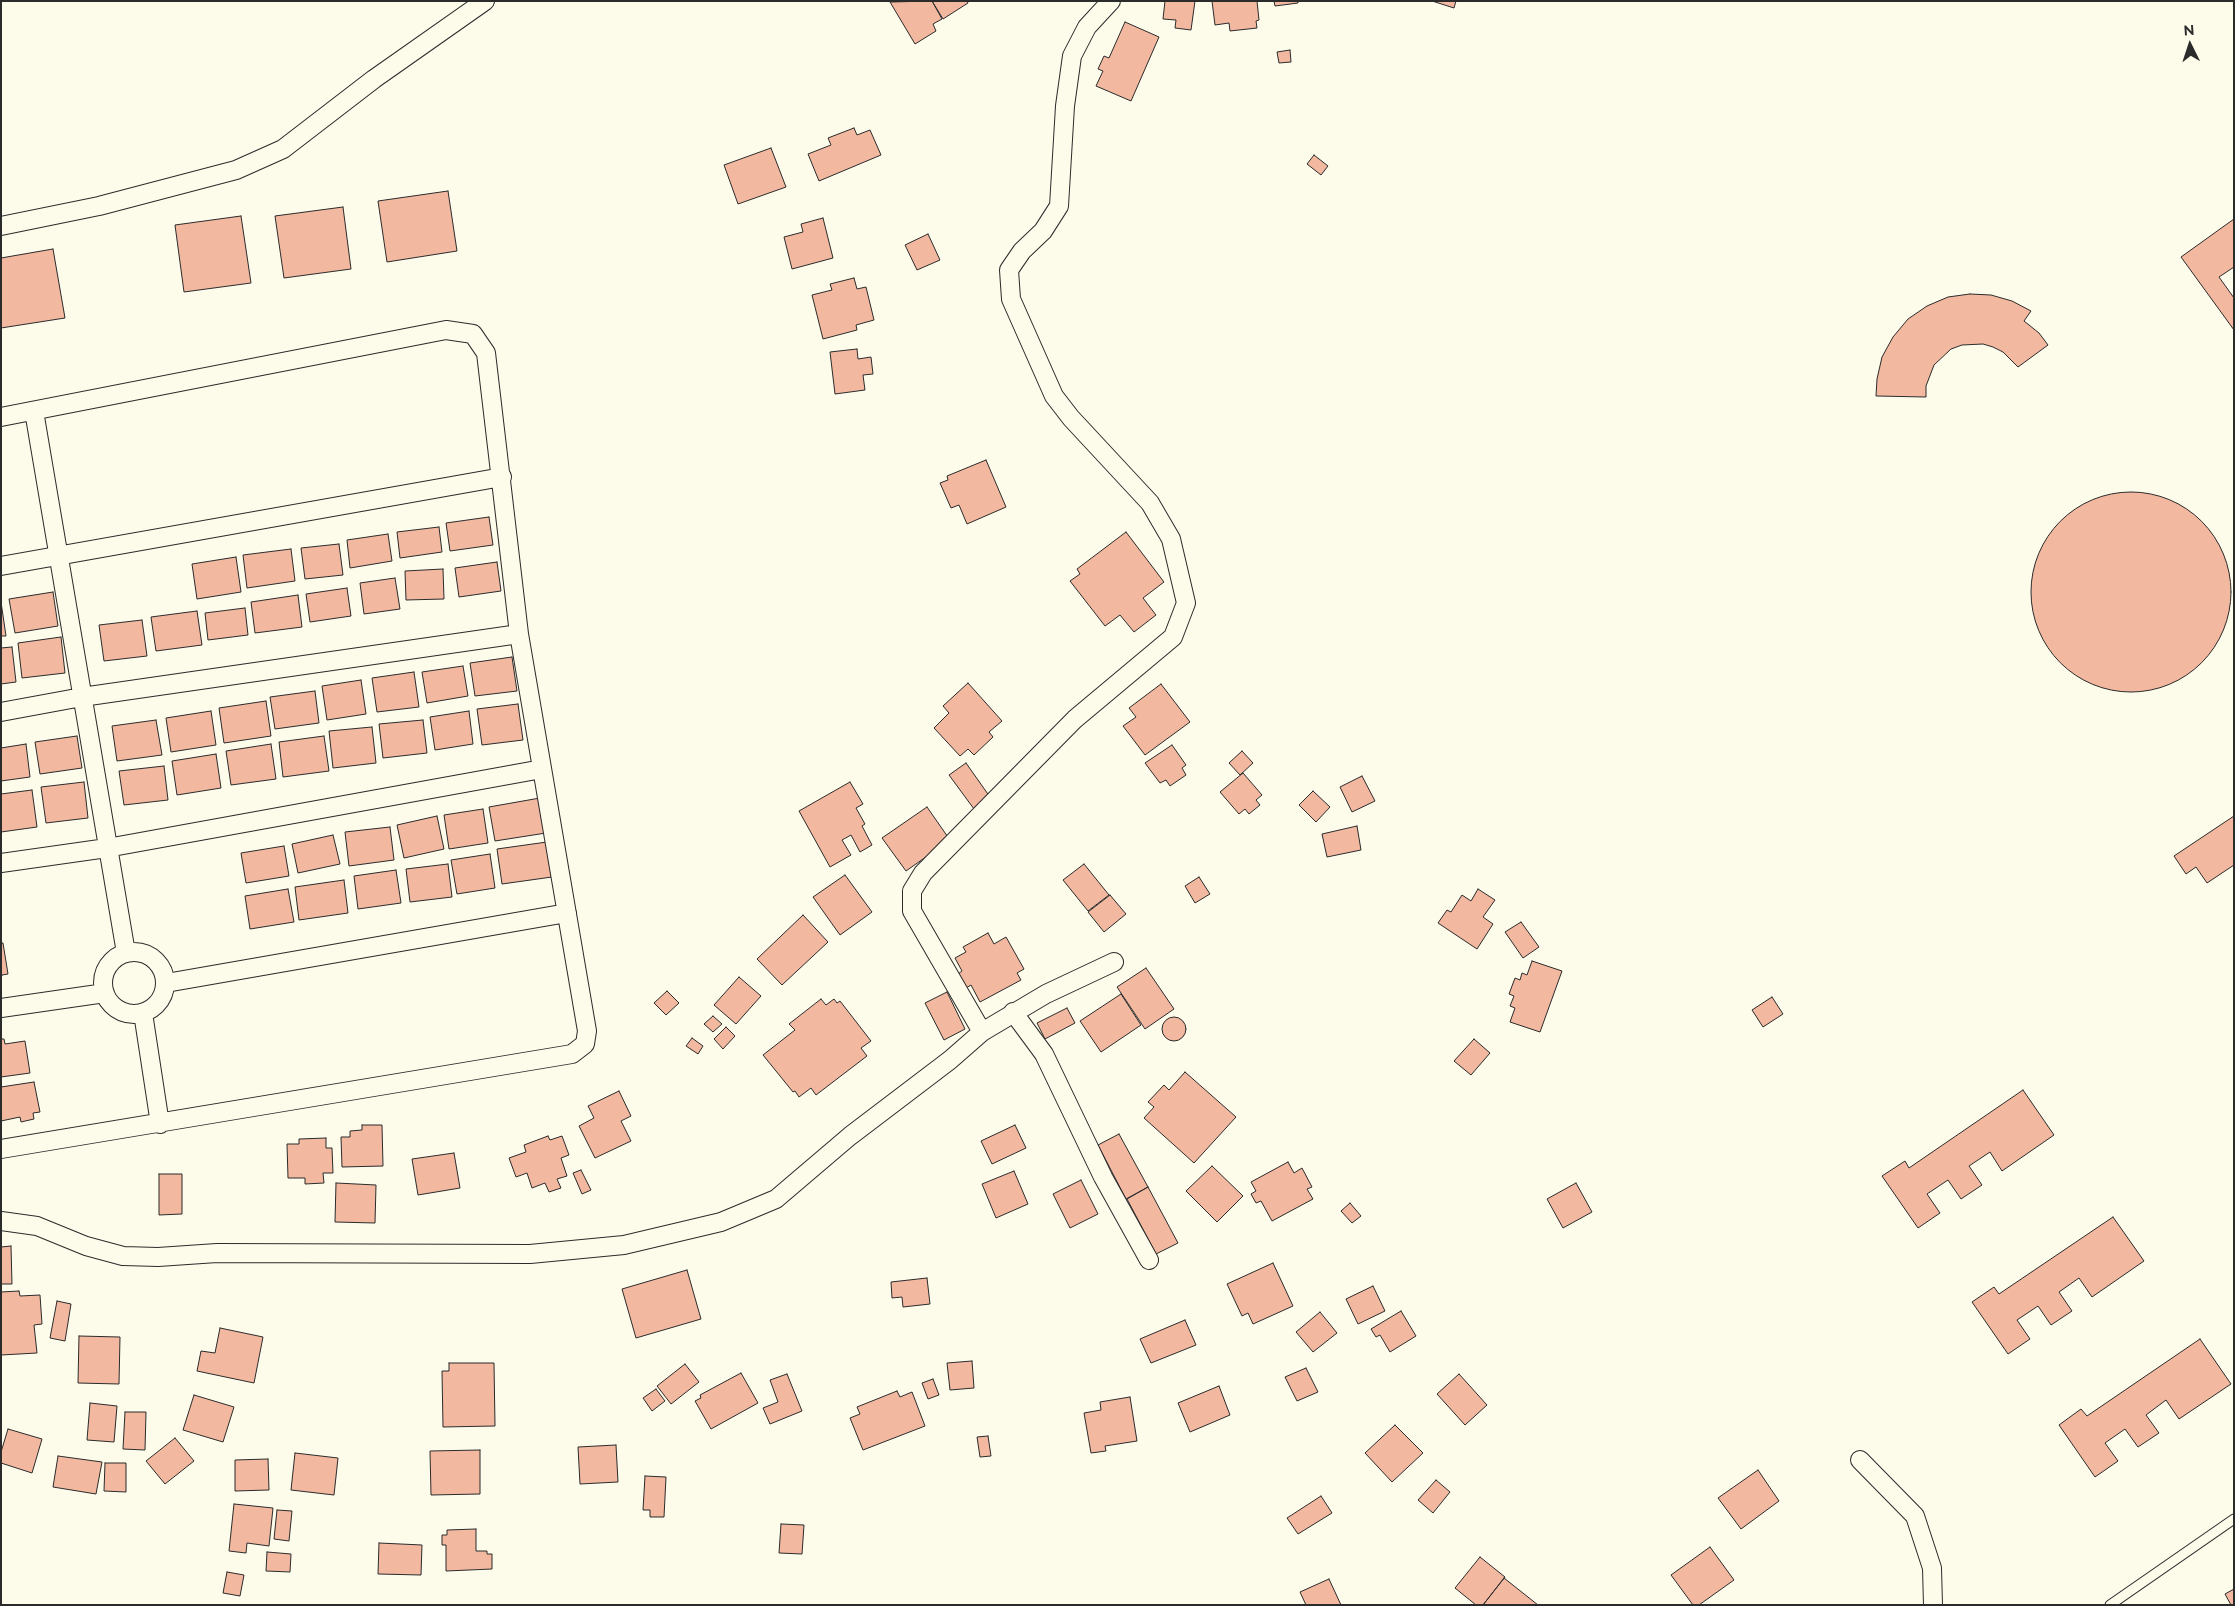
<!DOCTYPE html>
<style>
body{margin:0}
#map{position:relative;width:2235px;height:1606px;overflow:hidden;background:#fdfbea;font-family:Raleway,sans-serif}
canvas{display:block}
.frame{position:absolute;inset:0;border:2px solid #2b2b2b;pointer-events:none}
.north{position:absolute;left:2165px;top:20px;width:50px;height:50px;-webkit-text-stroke:4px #fdfbea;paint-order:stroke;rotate:356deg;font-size:14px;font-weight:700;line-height:20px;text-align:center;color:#2b2b2b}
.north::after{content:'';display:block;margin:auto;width:18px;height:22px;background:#2b2b2b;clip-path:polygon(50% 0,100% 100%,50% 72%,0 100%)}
</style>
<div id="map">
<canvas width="2235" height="1606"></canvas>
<div class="frame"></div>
<div class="north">N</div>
</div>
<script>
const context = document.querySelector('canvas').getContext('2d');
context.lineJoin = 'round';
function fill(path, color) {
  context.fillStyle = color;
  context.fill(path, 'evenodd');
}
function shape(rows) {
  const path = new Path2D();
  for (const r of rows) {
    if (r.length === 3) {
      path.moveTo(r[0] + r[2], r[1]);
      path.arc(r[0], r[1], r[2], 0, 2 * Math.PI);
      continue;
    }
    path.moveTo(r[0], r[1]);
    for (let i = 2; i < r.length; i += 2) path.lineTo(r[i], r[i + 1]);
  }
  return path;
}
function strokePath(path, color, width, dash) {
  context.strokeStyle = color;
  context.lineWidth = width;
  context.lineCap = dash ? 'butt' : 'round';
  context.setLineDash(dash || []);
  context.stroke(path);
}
const building = shape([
 [932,1,942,19,933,24,936,31,915,44,890,2,932,1],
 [932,1,967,1,968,3,943,19,932,1],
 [1165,1,1195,1,1191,30,1175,28,1176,20,1163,19,1165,1],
 [1212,1,1257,1,1259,20,1256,21,1257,28,1230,31,1229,23,1215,25,1212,1],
 [1274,1,1298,1,1298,3,1275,6,1274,1],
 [1432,1,1456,1,1454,8,1432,1],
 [1125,22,1159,37,1131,101,1096,86,1103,71,1098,69,1104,56,1109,58,1125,22],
 [1290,50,1291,62,1279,63,1277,52,1290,50],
 [854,128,857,135,870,130,881,155,819,181,808,154,831,145,828,138,854,128],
 [771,148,786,187,738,204,724,165,771,148],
 [1314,155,1328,166,1321,175,1307,164,1314,155],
 [448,191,457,251,387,262,378,201,448,191],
 [343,207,351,269,284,278,275,216,343,207],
 [241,216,251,283,184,292,175,225,241,216],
 [823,218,833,258,792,269,784,237,803,232,801,224,823,218],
 [2234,219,2234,267,2219,277,2234,298,2234,330,2181,257,2234,219],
 [928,234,940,260,917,270,905,245,928,234],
 [53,249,65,318,1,328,1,258,53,249],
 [854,278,857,289,866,287,874,320,856,325,857,330,823,339,812,295,832,290,830,284,854,278],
 [1970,294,1991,295,2012,301,2031,311,2024,321,2039,333,2048,345,2018,367,2003,352,1993,347,1983,344,1962,345,1951,349,1934,365,1926,386,1926,397,1876,396,1877,379,1882,357,1893,337,1908,319,1927,306,1948,297,1970,294],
 [857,349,858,359,871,357,873,374,863,375,865,390,835,394,830,352,857,349],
 [986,460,1006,507,967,524,959,505,951,508,940,483,948,480,947,476,986,460],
 [2131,592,100],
 [489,517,493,545,450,551,446,523,489,517],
 [439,527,442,552,400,558,397,532,439,527],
 [1126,532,1164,582,1143,598,1156,615,1134,632,1120,615,1105,626,1070,581,1080,574,1077,569,1126,532],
 [388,534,392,561,350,568,347,540,388,534],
 [339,544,343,575,305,579,301,548,339,544],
 [291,549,295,581,247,588,243,555,291,549],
 [236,557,241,592,197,599,192,564,236,557],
 [497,562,501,591,459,597,455,568,497,562],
 [443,569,444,599,406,600,405,571,443,569],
 [395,578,400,609,364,614,360,583,395,578],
 [347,588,351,616,310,622,306,594,347,588],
 [53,592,58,626,15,633,9,599,53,592],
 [298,595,302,627,255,633,251,602,298,595],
 [1,602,6,636,1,636,1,602],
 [245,608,248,635,208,640,205,613,245,608],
 [197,611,202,645,156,651,151,617,197,611],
 [142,620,147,656,104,661,99,625,142,620],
 [61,637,65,673,22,678,18,643,61,637],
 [12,647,16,682,1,684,1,648,12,647],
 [512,657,517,691,475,696,470,663,512,657],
 [463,666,468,696,427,703,422,672,463,666],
 [414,672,419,707,377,712,372,678,414,672],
 [361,680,366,714,327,720,322,686,361,680],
 [968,683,1002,721,989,732,993,737,974,755,968,749,960,756,934,728,949,713,943,706,968,683],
 [1161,684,1190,722,1145,755,1123,726,1136,717,1129,708,1161,684],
 [315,691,319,723,275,729,270,697,315,691],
 [266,701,271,736,224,743,219,708,266,701],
 [518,704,523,740,482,745,477,709,518,704],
 [211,711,216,745,171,752,166,718,211,711],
 [469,711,473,744,435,750,430,717,469,711],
 [156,720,162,755,117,761,112,726,156,720],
 [423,720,427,753,383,758,379,724,423,720],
 [372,727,376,763,333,768,329,731,372,727],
 [77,736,82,768,40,774,35,742,77,736],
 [324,736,329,771,283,777,279,742,324,736],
 [26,744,30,777,1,781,1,748,26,744],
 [271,744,276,779,231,785,226,751,271,744],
 [1172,745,1186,765,1182,768,1186,775,1170,786,1166,780,1160,783,1145,763,1172,745],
 [1242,751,1253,763,1240,775,1229,763,1242,751],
 [216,754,221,788,177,795,172,761,216,754],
 [966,763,990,797,974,809,949,775,966,763],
 [164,766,168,800,124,805,119,771,164,766],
 [1243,773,1262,795,1256,800,1260,805,1249,814,1245,809,1239,814,1220,792,1243,773],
 [1362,776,1375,801,1352,812,1340,787,1362,776],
 [84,782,88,818,46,823,41,787,84,782],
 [850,782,863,804,856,808,865,824,862,826,872,845,860,852,851,835,842,840,851,855,830,867,799,811,850,782],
 [32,790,37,827,1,832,1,794,32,790],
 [1313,791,1330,807,1316,822,1299,805,1313,791],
 [540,798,546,833,495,841,489,807,540,798],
 [927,807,950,840,906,871,882,838,927,807],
 [483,809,488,843,449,849,444,815,483,809],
 [437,816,444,849,404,858,397,825,437,816],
 [2234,816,2234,865,2207,883,2196,867,2186,874,2174,856,2234,816],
 [1357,826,1361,850,1327,857,1322,834,1357,826],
 [390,827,394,860,349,866,345,832,390,827],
 [333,835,340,864,298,873,292,844,333,835],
 [547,842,552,877,502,884,497,849,547,842],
 [284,846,289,876,246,883,241,853,284,846],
 [490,854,495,888,457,894,451,860,490,854],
 [448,864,452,897,410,902,406,869,448,864],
 [1084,864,1109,895,1088,911,1063,880,1084,864],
 [396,870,401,903,358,909,354,876,396,870],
 [845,875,872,912,840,935,813,897,845,875],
 [1199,877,1210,894,1195,903,1185,886,1199,877],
 [344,880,348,913,299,920,295,887,344,880],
 [288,889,294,922,250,929,245,896,288,889],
 [1478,889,1495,900,1483,917,1493,924,1477,949,1438,923,1447,910,1451,912,1462,895,1471,901,1478,889],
 [1110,895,1126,914,1104,932,1088,912,1110,895],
 [803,915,828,942,782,985,757,959,803,915],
 [1521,922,1539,947,1523,958,1505,932,1521,922],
 [988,933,994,944,1006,937,1024,969,1017,973,1021,980,980,1002,971,985,966,988,958,974,962,971,955,958,966,952,963,947,988,933],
 [1,943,3,943,8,974,2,975,1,978,1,943],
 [1532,961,1562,971,1540,1032,1510,1022,1515,1008,1510,1006,1514,996,1509,994,1515,978,1520,980,1522,973,1527,975,1532,961],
 [1146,968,1174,1009,1145,1029,1117,987,1146,968],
 [739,977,761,996,736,1024,714,1005,739,977],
 [667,991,679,1003,666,1015,654,1003,667,991],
 [947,992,965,1029,944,1040,925,1003,947,992],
 [1121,994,1141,1025,1101,1052,1080,1021,1121,994],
 [1772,997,1783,1014,1763,1027,1752,1010,1772,997],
 [821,999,826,1005,834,999,837,1003,840,1001,871,1041,861,1048,867,1056,816,1095,811,1088,799,1097,795,1091,793,1092,763,1055,795,1030,789,1024,821,999],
 [1067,1008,1075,1023,1045,1039,1037,1023,1067,1008],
 [713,1016,722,1024,713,1032,704,1024,713,1016],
 [1174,1029,12],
 [726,1027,735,1036,723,1049,714,1039,726,1027],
 [692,1038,703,1046,698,1054,686,1046,692,1038],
 [1,1039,4,1039,5,1044,25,1041,30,1073,1,1077,1,1039],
 [1474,1039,1490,1053,1471,1075,1454,1061,1474,1039],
 [1185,1072,1236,1117,1194,1163,1144,1118,1154,1107,1148,1102,1164,1085,1169,1090,1185,1072],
 [34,1082,40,1112,33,1113,34,1119,21,1122,20,1117,1,1121,1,1087,34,1082],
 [2023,1090,2054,1135,2002,1171,1990,1152,1969,1166,1982,1185,1961,1199,1948,1180,1927,1194,1940,1213,1918,1228,1882,1176,1905,1161,1909,1168,2023,1090],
 [619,1091,631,1116,621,1121,631,1141,595,1158,579,1126,594,1118,588,1106,619,1091],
 [362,1125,382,1125,383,1166,342,1167,341,1137,350,1137,350,1131,362,1130,362,1125],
 [1015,1125,1026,1148,992,1164,981,1141,1015,1125],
 [1119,1134,1148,1187,1126,1199,1098,1145,1119,1134],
 [548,1136,550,1140,562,1136,569,1155,561,1158,567,1176,557,1179,561,1188,549,1192,545,1183,532,1188,527,1173,516,1177,509,1158,526,1152,524,1145,548,1136],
 [326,1138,326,1148,332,1148,333,1173,323,1173,324,1183,305,1184,305,1178,288,1178,287,1144,299,1144,299,1139,326,1138],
 [454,1153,460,1188,418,1195,412,1159,454,1153],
 [1288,1162,1294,1173,1302,1168,1312,1187,1307,1189,1313,1199,1272,1221,1261,1201,1256,1203,1251,1194,1256,1191,1251,1182,1288,1162],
 [1212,1166,1243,1196,1217,1222,1186,1191,1212,1166],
 [581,1170,591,1190,582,1194,573,1173,581,1170],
 [1014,1171,1028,1204,996,1218,982,1184,1014,1171],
 [159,1174,182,1174,182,1214,159,1215,159,1174],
 [1081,1180,1098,1214,1070,1228,1053,1194,1081,1180],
 [336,1183,376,1185,375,1223,335,1222,336,1183],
 [1576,1183,1592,1212,1563,1228,1547,1199,1576,1183],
 [1148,1187,1178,1243,1156,1254,1127,1199,1148,1187],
 [1350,1203,1361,1216,1352,1223,1341,1211,1350,1203],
 [2113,1217,2144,1261,2092,1297,2079,1278,2059,1292,2072,1311,2051,1325,2038,1306,2017,1320,2030,1339,2008,1354,1972,1302,1994,1287,1999,1294,2113,1217],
 [11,1246,12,1284,1,1284,1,1247,11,1246],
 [1273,1263,1293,1306,1253,1324,1248,1313,1242,1316,1227,1284,1273,1263],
 [687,1270,701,1319,636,1338,622,1289,687,1270],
 [927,1278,930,1304,903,1307,902,1297,892,1298,891,1282,927,1278],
 [1373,1286,1385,1311,1358,1324,1346,1299,1373,1286],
 [19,1291,20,1296,40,1295,42,1324,34,1325,37,1353,1,1355,1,1292,19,1291],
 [57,1301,71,1304,65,1341,50,1338,57,1301],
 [1401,1311,1416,1336,1390,1352,1380,1335,1376,1337,1371,1329,1401,1311],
 [1320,1312,1337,1333,1313,1352,1296,1332,1320,1312],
 [1185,1320,1196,1345,1151,1363,1140,1339,1185,1320],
 [220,1328,263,1337,254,1383,197,1371,201,1351,215,1353,220,1328],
 [79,1336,120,1337,119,1384,78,1383,79,1336],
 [2200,1339,2231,1384,2179,1419,2166,1400,2146,1415,2159,1433,2138,1447,2125,1429,2105,1443,2118,1461,2095,1477,2059,1425,2081,1409,2087,1416,2200,1339],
 [972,1361,974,1388,950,1390,947,1363,972,1361],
 [449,1363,494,1363,495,1426,443,1427,442,1371,449,1371,449,1363],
 [685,1364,699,1382,671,1404,657,1386,685,1364],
 [1306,1368,1318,1392,1297,1401,1285,1377,1306,1368],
 [741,1373,758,1403,711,1429,695,1401,701,1398,700,1395,741,1373],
 [787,1374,802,1411,770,1424,763,1408,778,1402,770,1380,787,1374],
 [1459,1374,1487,1405,1465,1425,1437,1394,1459,1374],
 [933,1379,939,1395,928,1399,922,1383,933,1379],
 [1219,1386,1230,1415,1190,1432,1178,1403,1219,1386],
 [656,1389,665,1401,652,1411,643,1398,656,1389],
 [897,1391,900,1397,912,1392,925,1426,863,1450,850,1418,860,1414,857,1407,897,1391],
 [194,1395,234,1407,223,1442,183,1430,194,1395],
 [1130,1397,1137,1441,1105,1446,1106,1451,1091,1453,1084,1413,1101,1410,1100,1402,1130,1397],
 [90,1403,117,1406,114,1442,87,1440,90,1403],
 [125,1412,146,1412,145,1450,123,1449,125,1412],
 [1395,1425,1423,1453,1392,1482,1365,1453,1395,1425],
 [8,1429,42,1439,32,1473,1,1463,1,1452,8,1429],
 [988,1436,991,1456,980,1457,977,1437,988,1436],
 [175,1438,194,1461,165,1484,146,1461,175,1438],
 [616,1445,618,1482,580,1484,578,1447,616,1445],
 [480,1450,480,1494,431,1495,430,1451,480,1450],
 [295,1453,338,1458,334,1495,291,1490,295,1453],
 [58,1456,102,1462,96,1494,53,1487,58,1456],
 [268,1459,269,1490,235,1491,235,1460,268,1459],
 [105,1463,126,1463,126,1492,104,1491,105,1463],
 [1758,1470,1779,1501,1741,1529,1718,1498,1758,1470],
 [645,1476,666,1477,664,1517,650,1517,650,1510,643,1510,645,1476],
 [1436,1480,1450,1492,1433,1513,1418,1500,1436,1480],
 [1321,1496,1332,1513,1298,1534,1287,1518,1321,1496],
 [234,1504,273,1508,269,1546,247,1543,246,1553,229,1551,234,1504],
 [277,1510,292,1511,289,1541,274,1539,277,1510],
 [781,1524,804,1525,802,1554,779,1553,781,1524],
 [476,1529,476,1551,487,1551,487,1554,492,1554,492,1569,446,1571,446,1545,442,1545,442,1535,447,1535,447,1530,476,1529],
 [379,1543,422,1545,421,1575,378,1574,379,1543],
 [1710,1547,1734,1580,1699,1605,1693,1605,1671,1575,1710,1547],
 [267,1552,291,1554,290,1572,266,1571,267,1552],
 [1480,1557,1505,1577,1483,1605,1476,1605,1455,1588,1480,1557],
 [227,1572,244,1575,240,1596,223,1593,227,1572],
 [1504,1578,1538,1605,1483,1605,1504,1578],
 [1329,1579,1341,1605,1306,1605,1300,1592,1329,1579],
 [2234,1589,2234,1605,2231,1605,2225,1594,2234,1589]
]);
fill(building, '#f2b8a0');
strokePath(building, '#2b2b2b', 1);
const lane = shape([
 [2110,1605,2234,1519]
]);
const street = shape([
 [1,226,99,206,236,170,283,149,374,79,485,1],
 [34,411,126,953],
 [1,417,446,330,473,334,486,353,519,634,587,1031,585,1044,572,1054,1,1149],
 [1,566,502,477],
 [1,712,82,697,519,634],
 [1,863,107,848,542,769],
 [134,983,31],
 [166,983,567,913],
 [1,1008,105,993],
 [1013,1012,1044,1054,1103,1177,1149,1260],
 [143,1013,160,1124],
 [982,1032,912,911,912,891,923,873,1075,719,1173,637,1186,603,1171,539,1150,503,1071,418,1054,396,1011,299,1009,270,1022,251,1043,231,1059,206,1065,106,1072,56,1087,27,1111,1],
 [1,1221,37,1226,86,1246,123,1256,158,1257,217,1253,530,1254,624,1245,721,1222,776,1199,850,1136,950,1060,982,1032,1046,994,1114,962],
 [1860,1460,1915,1516,1932,1568,1933,1605]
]);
strokePath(lane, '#2b2b2b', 11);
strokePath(street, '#2b2b2b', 20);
strokePath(lane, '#fdfbea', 9);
strokePath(street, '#fdfbea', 18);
</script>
